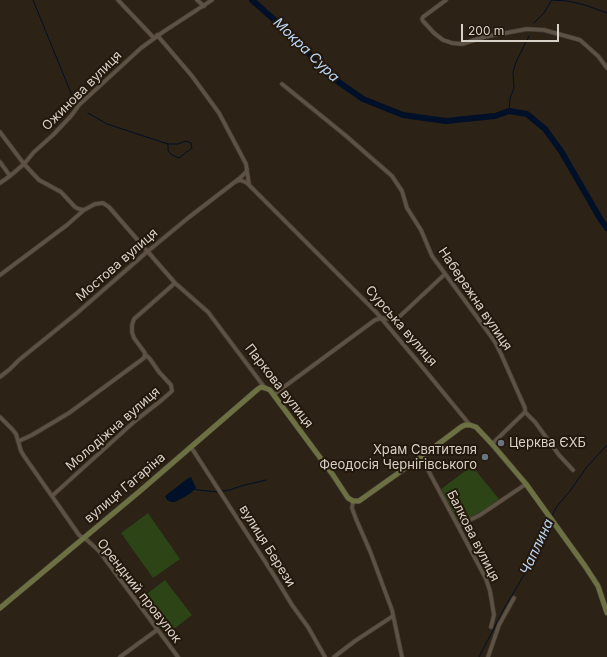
<!DOCTYPE html>
<meta charset="utf-8">
<style>
body{margin:0}
#map{position:relative;width:607px;height:657px;overflow:hidden;background:#2c2215;font-family:Inter,sans-serif}
canvas{display:block}
.scale{position:absolute;left:461px;top:24px;width:98px;height:18px;box-sizing:border-box;border:2px solid #d8d1c8;border-top:0;padding-left:5px;font-size:12px;line-height:14px;white-space:nowrap;color:#d8d1c8;-webkit-text-stroke:3px #23180b;paint-order:stroke}
</style>
<div id="map">
<canvas width="607" height="657"></canvas>
<div class="scale">200 m</div>
</div>
<script>
const context = document.querySelector('canvas').getContext('2d');
context.lineJoin = 'round';
function fill(path, color) {
  context.fillStyle = color;
  context.fill(path, 'evenodd');
}
function shape(rows) {
  const path = new Path2D();
  for (const r of rows) {
    path.moveTo(r[0], r[1]);
    for (let i = 2; i < r.length; i += 2) path.lineTo(r[i], r[i + 1]);
  }
  return path;
}
function strokePath(path, color, width, dash) {
  context.strokeStyle = color;
  context.lineWidth = width;
  context.lineCap = dash ? 'butt' : 'round';
  context.setLineDash(dash || []);
  context.stroke(path);
}
function drawText(font, color, halo, rows, align = 'center') {
  context.font = font + ' Inter,sans-serif';
  context.lineWidth = 4;
  context.setLineDash([]);
  context.textBaseline = 'middle';
  context.strokeStyle = halo;
  context.fillStyle = color;
  for (const [text, x, y, turn = 0] of rows) {
    context.save();
    context.translate(x, y);
    context.rotate((+turn || 0) * Math.PI / 180);
    context.textAlign = isNaN(turn) ? turn : align;
    if (halo) context.strokeText(text, 0, 0);
    context.fillText(text, 0, 0);
    context.restore();
  }
}
fill(shape([
 [472,466,499,499,494,504,459,525,441,489],
 [148,513,180,559,153,578,121,533],
 [165,580,192,615,166,635,139,600]
]), '#2c4416');
fill(shape([
 [191,477,196,488,191,493,186,496,175,502,171,502,167,500,165,496,187,479]
]), '#001028');
strokePath(shape([
 [33,0,73,98],
 [551,0,568,1,585,5,607,13],
 [534,23,544,13,551,1],
 [509,111,510,98,514,88,513,72,516,62,529,36],
 [88,113,107,124,168,144,178,144,186,141,191,143,192,148,179,158,172,155,168,151,168,144],
 [194,489,198,490,218,492],
 [222,491,230,490,241,486,266,480],
 [552,516,557,506,570,491,586,468,607,445],
 [479,657,505,607,528,568,546,524,550,519]
]), '#001028', 1);
strokePath(shape([
 [252,0,296,39,327,74,363,99,403,115,446,121,495,116,509,111,527,114,545,129,561,151,601,220,607,228]
]), '#001028', 6);
const street = shape([
 [118,0,154,38],
 [197,0,204,6],
 [446,0,423,17,422,19,423,21,434,33,443,40,452,43,462,44,484,37,527,29,544,30,580,40,598,56,607,68],
 [157,35,192,76,219,113,246,164,249,184],
 [282,84,345,135,392,176,402,191,407,208,421,230,432,256,485,328,495,342,501,354,525,408,525,412,535,422,559,455,573,470],
 [0,132,24,164,34,152,53,135,71,116,79,105,141,48,163,32,212,0],
 [0,162,10,176,24,164,39,180,61,192,75,207,79,209,84,210],
 [235,182,240,180,245,182,247,183,376,312,424,369,470,425],
 [0,183,10,176],
 [0,275,67,225,84,210,95,204,103,203,109,207,175,283,208,312,265,388],
 [0,377,10,369,19,360,77,313,148,251,188,218,240,178,246,172,247,169],
 [273,395,375,320,382,318,393,319,399,317,445,274],
 [0,417,12,429,16,434,21,451,24,456,79,535,83,538,87,540,99,551,178,657],
 [19,441,32,435,69,413,144,358,145,353,134,338,132,332,132,325,134,319,142,312,175,283],
 [492,444,525,412],
 [191,447,275,577,292,605,308,627,325,657],
 [421,457,458,526,486,579,490,591,494,615,491,627],
 [52,496,135,421,163,399,172,391,171,385,159,372,150,359,146,355],
 [353,501,352,508,356,519,370,551,392,610,402,657],
 [458,526,480,515,526,484],
 [120,657,157,630],
 [334,657,355,641,393,616],
 [488,657,499,625,514,598]
]);
const secondary = shape([
 [0,608,140,491,258,389,261,387,265,388,270,390,333,475,348,498,353,501,359,501,421,457,461,427,465,425,470,425,476,427,492,444,526,484,585,566,598,586,607,613]
]);
strokePath(street, '#443b32', 5);
strokePath(secondary, '#443b32', 6);
strokePath(street, '#5e5244', 3.5);
strokePath(secondary, '#6c7042', 5);
for (const [x, y, r, color] of [
 [501,443,4,"#6b7280"],
 [485,457,4,"#6b7280"]
]) {
  const dot = new Path2D();
  dot.arc(x, y, r, 0, 2 * Math.PI);
  context.fillStyle = color;
  context.fill(dot);
  strokePath(dot, '#23180b', 1.5);
}
drawText('13px', '#d8d1c8', '#23180b', [
 ["Ожинова вулиця",82,91,-45],
 ["Мостова вулиця",117,265,-41],
 ["Набережна вулиця",475,299,56],
 ["Сурська вулиця",401,326,49],
 ["Паркова вулиця",279,386,52],
 ["Молодіжна вулиця",113,429,-41],
 ["вулиця Гагаріна",125,488,-40],
 ["Балкова вулиця",473,536,63],
 ["вулиця Берези",267,546,58],
 ["Орендний провулок",139,591,52]
]);
drawText('13px', '#d8d1c8', '#23180b', [
 ["Церква ЄХБ",509,443],
 ["Храм Святителя",477,450,"right"],
 ["Феодосія Чернігівського",477,465,"right"]
], 'left');
drawText('italic 14px', '#b9d5f3', '#23180b', [
 ["Мокра Сура",306,50,44],
 ["Чаплина",537,547,-65]
]);
</script>
